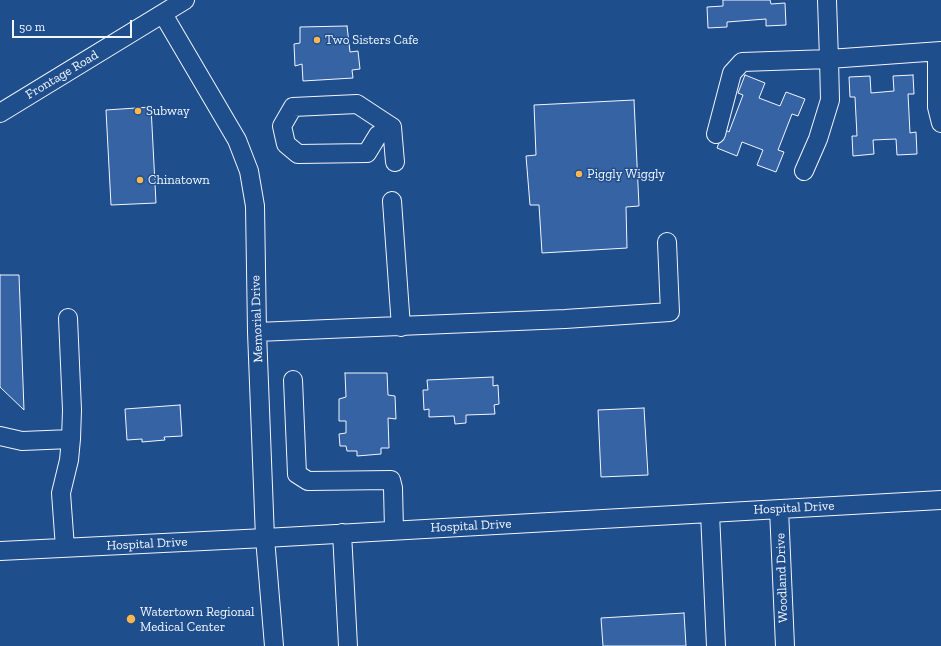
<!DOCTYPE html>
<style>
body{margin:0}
#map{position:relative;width:941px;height:646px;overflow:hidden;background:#1f4e8c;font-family:"Zilla Slab",serif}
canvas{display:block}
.scale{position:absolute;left:12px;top:20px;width:120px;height:18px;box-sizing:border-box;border:2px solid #f2f6ff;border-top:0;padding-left:5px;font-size:12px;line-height:14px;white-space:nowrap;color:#f2f6ff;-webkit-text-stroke:3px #1f4e8c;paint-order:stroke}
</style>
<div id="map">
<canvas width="941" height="646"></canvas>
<div class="scale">50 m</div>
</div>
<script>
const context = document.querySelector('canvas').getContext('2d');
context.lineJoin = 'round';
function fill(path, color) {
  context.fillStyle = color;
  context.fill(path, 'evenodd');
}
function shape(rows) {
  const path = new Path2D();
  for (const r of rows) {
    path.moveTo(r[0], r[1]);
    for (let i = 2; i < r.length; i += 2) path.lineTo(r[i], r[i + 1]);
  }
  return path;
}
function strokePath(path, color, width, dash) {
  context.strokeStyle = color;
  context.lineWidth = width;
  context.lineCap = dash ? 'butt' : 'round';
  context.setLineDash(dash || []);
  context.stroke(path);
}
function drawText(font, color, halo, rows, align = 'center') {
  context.font = font + ' "Zilla Slab",serif';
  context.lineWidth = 3;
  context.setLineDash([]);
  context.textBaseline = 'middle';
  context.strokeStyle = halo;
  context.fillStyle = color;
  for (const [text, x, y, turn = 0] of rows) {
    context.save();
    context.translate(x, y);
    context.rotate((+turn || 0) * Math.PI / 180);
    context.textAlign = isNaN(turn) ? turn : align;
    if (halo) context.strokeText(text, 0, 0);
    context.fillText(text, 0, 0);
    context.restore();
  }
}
const building = shape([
 [723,0,770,0,771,4,785,3,786,25,766,26,766,19,727,22,727,27,708,28,707,7,723,6,723,0],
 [347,26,350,52,358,51,360,69,352,70,353,78,303,81,302,64,295,66,294,44,300,43,300,27,347,26],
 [745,75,765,83,759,98,780,106,786,92,805,99,798,116,792,114,778,150,784,152,776,172,757,165,763,150,742,142,737,156,717,148,724,129,729,132,743,95,738,93,745,75],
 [913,75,914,94,908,94,910,133,916,132,917,154,897,155,896,139,873,140,874,154,853,156,852,136,857,136,855,97,850,97,849,77,870,76,871,93,894,91,893,76,913,75],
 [634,100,639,206,626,207,627,248,542,253,539,205,530,205,526,156,536,155,534,105,634,100],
 [151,107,156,203,111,205,106,110,151,107],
 [0,275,19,275,24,410,0,387,0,275],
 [345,373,387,373,388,395,395,396,396,419,388,418,389,448,381,448,381,454,357,456,357,451,347,451,346,446,340,446,339,434,346,433,346,421,339,421,339,399,346,397,345,373],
 [493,377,493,386,498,385,499,404,494,405,495,414,466,415,466,423,455,424,454,416,429,417,429,409,424,410,423,390,428,390,427,380,493,377],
 [180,405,182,436,164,437,165,440,142,442,142,439,127,440,125,409,180,405],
 [644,408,648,475,601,477,598,410,644,408],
 [684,613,686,646,603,646,601,618,684,613]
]);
fill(building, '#3563a3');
strokePath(building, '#f2f6ff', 1);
const minor = shape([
 [827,0,829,59,941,51],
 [163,14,237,140,249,171,255,206,257,332,265,538,274,646],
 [937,52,937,107,941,123],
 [0,113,185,0],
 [392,127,378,135,367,153,298,154,286,144,282,126,293,107,357,104,392,127,395,162],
 [716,134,732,73,742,62,829,59,830,100,818,139,804,171],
 [392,201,401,327],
 [68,318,72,410,71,439],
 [257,332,565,319,670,312,667,242],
 [293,380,297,474,308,481,391,480,393,488,394,530],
 [0,436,22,441,71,439,69,460,61,493,65,548],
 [779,509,785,646],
 [710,513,716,646],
 [342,533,348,646],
 [0,551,265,538,941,500]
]);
strokePath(minor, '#f2f6ff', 20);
strokePath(minor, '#1f4e8c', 18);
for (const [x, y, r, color] of [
 [317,40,4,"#ffb74d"],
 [138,111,4,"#ffb74d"],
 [579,174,4,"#ffb74d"],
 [140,180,4,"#ffb74d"],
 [131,619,5,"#ffb74d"]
]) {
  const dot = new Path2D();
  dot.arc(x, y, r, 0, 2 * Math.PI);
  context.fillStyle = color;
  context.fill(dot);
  strokePath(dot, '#1f4e8c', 1.5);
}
drawText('13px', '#f2f6ff', '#1f4e8c', [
 ["Two Sisters Cafe",325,40],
 ["Subway",146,111],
 ["Piggly Wiggly",587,174],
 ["Chinatown",148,180],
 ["Watertown Regional",140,612],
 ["Medical Center",140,627]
], 'left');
drawText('13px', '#f2f6ff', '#1f4e8c', [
 ["Frontage Road",62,75,-31],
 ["Memorial Drive",257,319,-92],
 ["Hospital Drive",794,508,-3],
 ["Hospital Drive",471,526,-3],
 ["Hospital Drive",147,544,-3],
 ["Woodland Drive",782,578,-92]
]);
</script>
